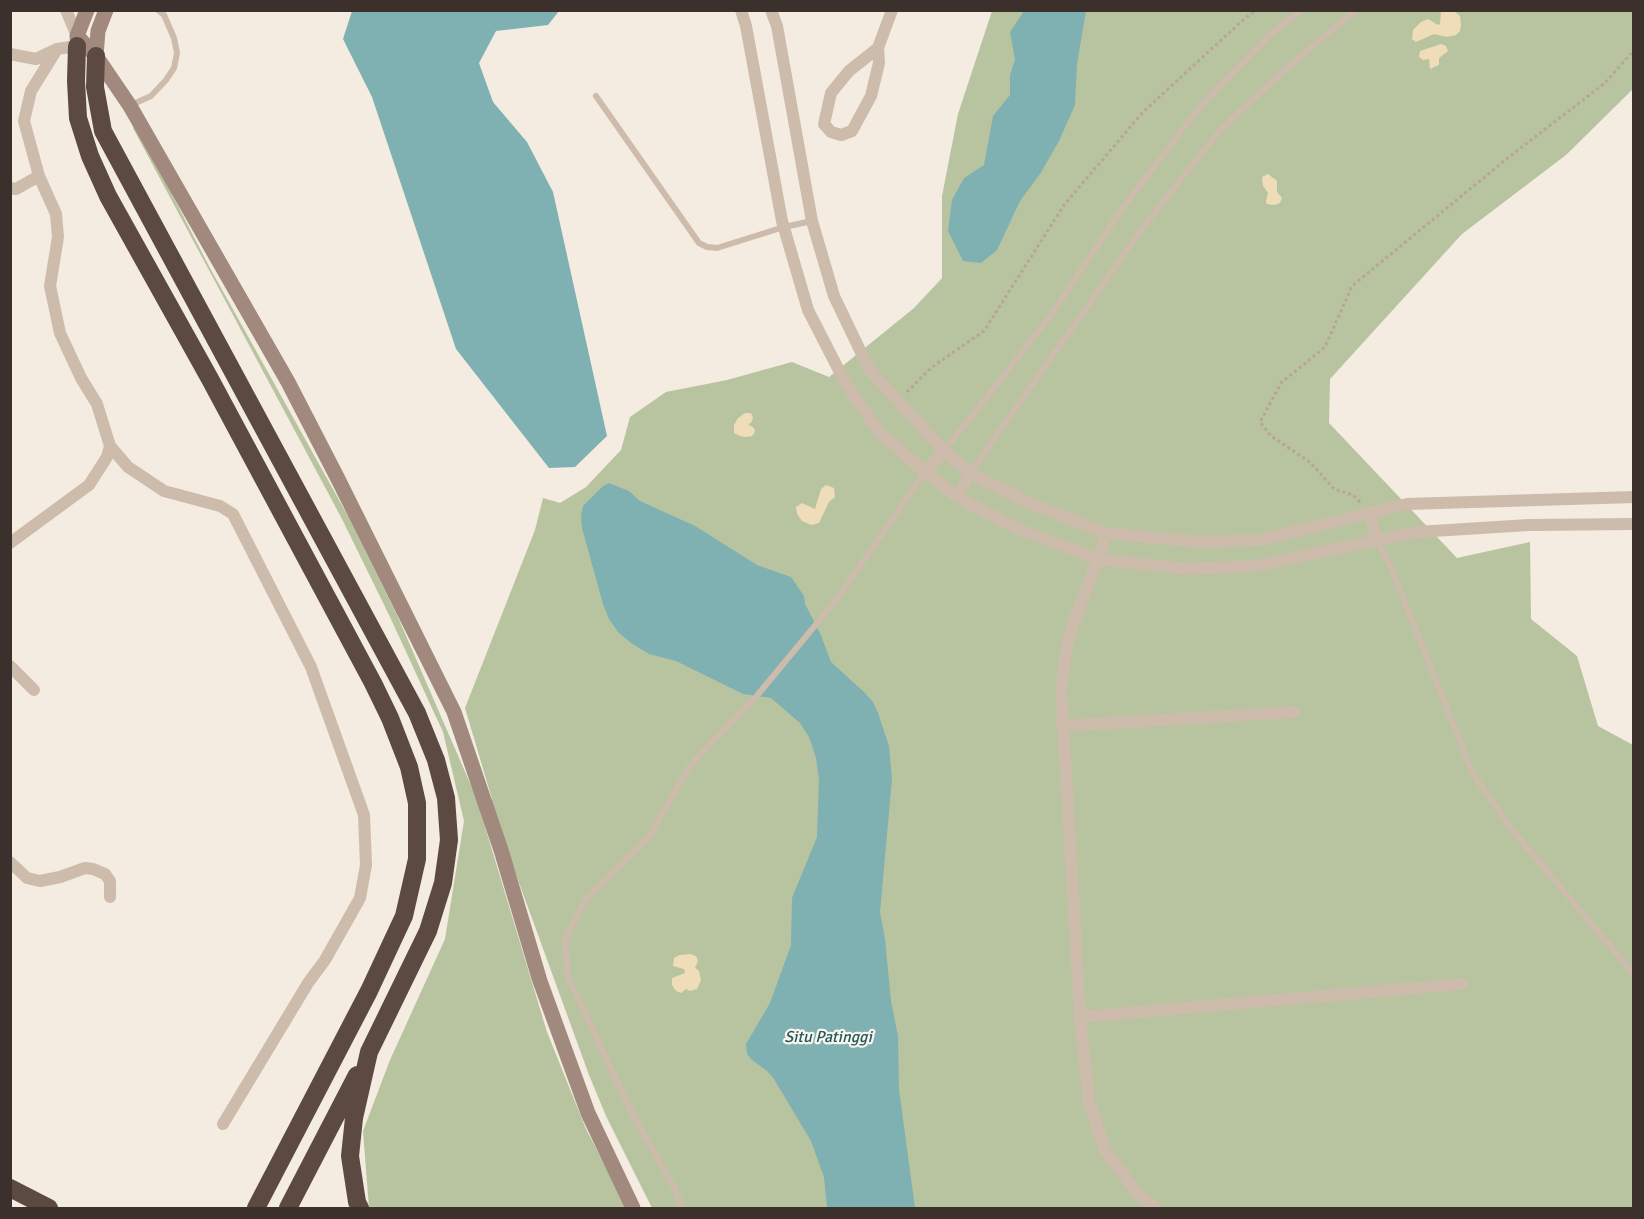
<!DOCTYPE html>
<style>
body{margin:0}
#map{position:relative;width:1644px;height:1219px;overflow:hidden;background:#f4ebe1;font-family:Signika,sans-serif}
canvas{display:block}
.frame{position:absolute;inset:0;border:12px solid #3b302b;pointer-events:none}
</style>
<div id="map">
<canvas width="1644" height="1219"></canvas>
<div class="frame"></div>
</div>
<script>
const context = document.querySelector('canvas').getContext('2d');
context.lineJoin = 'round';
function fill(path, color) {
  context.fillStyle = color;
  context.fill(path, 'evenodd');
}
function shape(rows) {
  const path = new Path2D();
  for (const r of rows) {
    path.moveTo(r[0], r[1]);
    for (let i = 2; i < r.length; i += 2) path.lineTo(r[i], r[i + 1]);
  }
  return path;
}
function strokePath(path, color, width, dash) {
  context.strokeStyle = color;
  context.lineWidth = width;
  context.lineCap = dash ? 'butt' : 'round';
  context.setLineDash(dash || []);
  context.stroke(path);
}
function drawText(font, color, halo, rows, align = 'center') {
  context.font = font + ' Signika,sans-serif';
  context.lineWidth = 4.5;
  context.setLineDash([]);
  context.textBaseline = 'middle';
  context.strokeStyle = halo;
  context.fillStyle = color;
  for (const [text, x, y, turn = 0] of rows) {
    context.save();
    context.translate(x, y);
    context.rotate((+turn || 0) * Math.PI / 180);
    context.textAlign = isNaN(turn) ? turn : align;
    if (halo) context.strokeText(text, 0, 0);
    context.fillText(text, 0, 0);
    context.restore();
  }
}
fill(shape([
 [992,11,1633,11,1633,89,1566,155,1462,234,1330,379,1329,423,1457,558,1530,542,1531,619,1577,656,1598,726,1633,745,1633,1208,652,1208,606,1116,589,1075,490,803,492,799,465,708,535,530,543,498,560,503,586,487,621,450,630,417,666,392,727,380,792,362,829,377,914,308,942,278,942,196,958,114],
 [136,125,210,268,349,518,397,615,476,797,547,1032,586,1129,627,1208,369,1208,363,1131,390,1060,445,939,464,821,443,732,390,617,342,519,133,128]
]), '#b8c4a0');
fill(shape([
 [1441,11,1454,11,1460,16,1461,25,1460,31,1456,35,1447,37,1434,34,1416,42,1412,39,1413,30,1421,22,1428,19,1438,25,1440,24],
 [1441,44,1446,46,1448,51,1439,58,1439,65,1430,69,1429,59,1423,60,1419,57,1420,51],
 [1268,174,1277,181,1277,192,1282,198,1280,203,1274,205,1267,204,1266,201,1268,193,1263,186,1262,177],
 [745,413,751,413,753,418,751,423,748,424,754,428,755,432,752,436,746,437,740,436,734,433,734,425,738,418],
 [826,485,834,488,835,497,829,502,819,523,811,525,802,521,797,514,796,507,802,503,815,509,821,489],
 [690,954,696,956,698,961,695,968,699,971,701,980,697,989,690,991,686,989,681,993,676,991,672,985,672,978,685,973,684,969,673,966,674,958,679,955]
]), '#efdcb8');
fill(shape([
 [352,11,559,11,548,25,496,31,479,63,493,102,527,142,553,192,607,436,575,467,549,468,456,349,372,97,343,39],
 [1024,11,1086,11,1077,64,1075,105,1059,141,1040,174,1020,201,997,250,981,263,963,261,948,231,952,200,964,178,984,165,993,116,1010,95,1010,75,1015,60,1010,32],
 [609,483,629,491,640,501,695,526,757,565,791,577,804,596,805,604,820,633,831,662,864,692,873,702,878,713,889,746,892,779,880,912,885,939,891,1001,898,1036,899,1089,915,1208,827,1208,824,1177,811,1141,774,1079,767,1071,752,1060,747,1054,746,1044,770,1003,791,945,792,898,817,837,819,779,816,758,809,737,800,723,771,698,743,694,676,661,649,654,631,643,618,632,609,619,603,604,582,528,581,516,583,506,603,486]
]), '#7fb0b2');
strokePath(shape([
 [907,392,932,367,984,331,1064,205,1143,112,1243,20,1256,10],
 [1360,502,1353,495,1334,489,1310,462,1271,436,1260,422,1281,383,1325,347,1352,286,1509,157,1605,83,1634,50]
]), '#b9a596', 3, [3, 3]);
strokePath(shape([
 [596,96,699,243,707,247,717,248,784,227,812,221],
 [131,105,151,96,166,80,174,68,177,53,174,38,164,15,158,10],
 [944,451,1049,318,1122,209,1199,108,1272,33,1302,10],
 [970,473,1144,226,1221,129,1295,61,1356,10],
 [1377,540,1392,570,1473,774,1513,831,1634,974],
 [682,1208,676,1191,632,1113,568,977,565,938,586,899,650,836,690,765,755,698,837,599,925,472]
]), '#cdbbac', 6);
strokePath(shape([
 [66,10,77,36],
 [741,10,746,26,782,221,808,310,846,384,879,432,925,472,957,497,1018,529,1098,559,1187,569,1255,566,1417,532,1529,525,1634,524],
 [771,10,777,26,812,221,834,296,869,369,944,451,970,473,1030,503,1106,533,1199,542,1260,540,1407,504,1634,497],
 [878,48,879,63,871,96,852,131,841,135,831,132,824,124,831,93,849,71,878,48],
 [878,48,892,10],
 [10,54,36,59,57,49,77,46],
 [10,188,16,189,39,176],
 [110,446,128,467,164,491,220,506,233,514,311,667,364,815,366,865,360,898,325,960,308,983,223,1124],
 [925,472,944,451],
 [957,497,970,473],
 [1369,512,1377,540],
 [1106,533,1098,559,1077,613,1067,645,1061,689,1080,1017,1089,1102,1105,1150,1138,1194,1155,1208],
 [10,543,89,485,107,457,110,446,97,404,81,378,60,333,50,286,58,237,56,214,39,176,24,121,31,91,57,49],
 [10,666,34,690],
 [1062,726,1294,712],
 [10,862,27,878,40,881,60,877,85,868,93,869,105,874,110,881,110,897],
 [1080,1017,1462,984]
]), '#cdbbac', 12);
strokePath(shape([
 [77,36,96,56,130,106,288,382,337,477,454,712,501,850,540,981,588,1113,633,1208],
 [78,46,77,36,87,10],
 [96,56,98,31,106,10]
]), '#a18a7d', 15);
strokePath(shape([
 [77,46,76,81,78,118,90,156,108,196,210,379,373,683,390,718,409,767,417,803,417,859,404,916,369,991,256,1208],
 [96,56,95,87,103,131,417,713,436,760,446,798,449,840,443,883,428,931,369,1052,354,1118,350,1156,357,1202,360,1208],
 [10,1188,49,1208],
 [288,1208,357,1075]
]), '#5c4a42', 18);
drawText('italic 16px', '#1f5a5e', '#fbf5ee', [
 ["Situ Patinggi",828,1038]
]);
</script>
